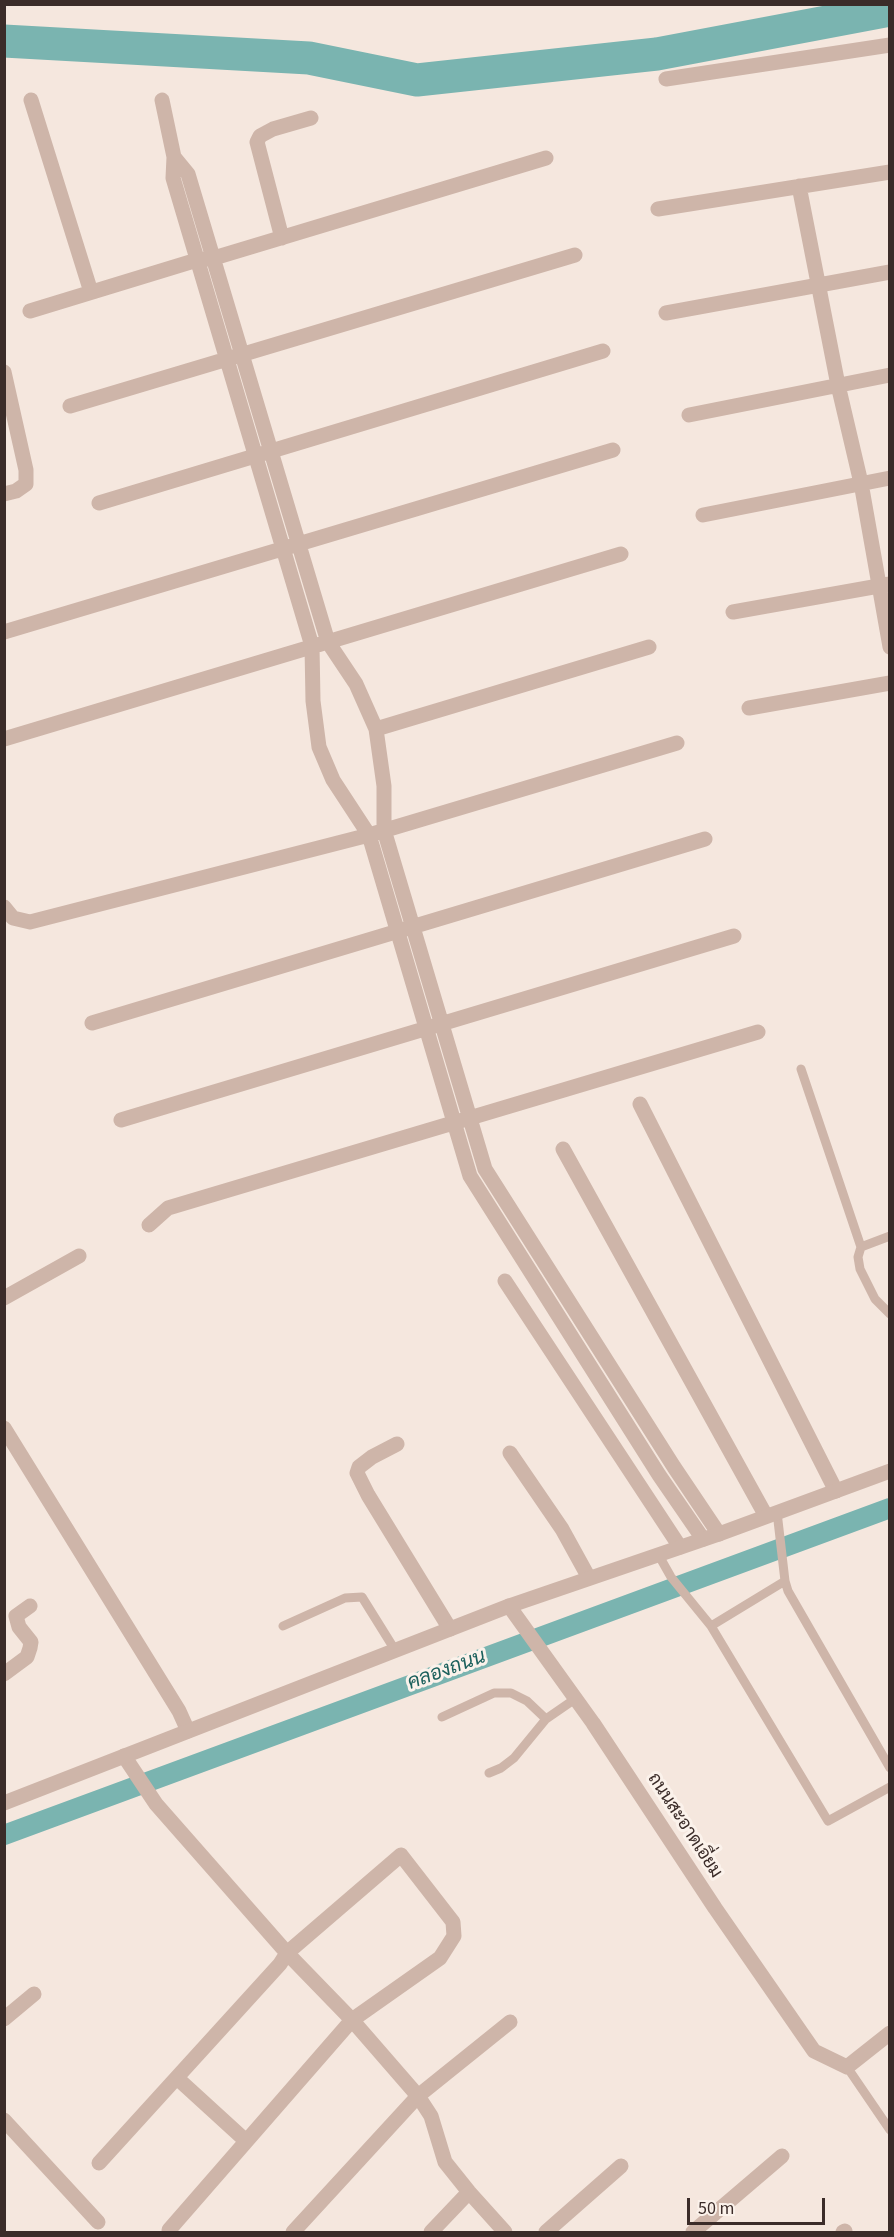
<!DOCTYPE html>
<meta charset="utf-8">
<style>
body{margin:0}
#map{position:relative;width:894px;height:2237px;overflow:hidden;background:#f5e7de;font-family:"Source Sans 3",sans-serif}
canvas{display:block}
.frame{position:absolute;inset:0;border:6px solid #3b2c29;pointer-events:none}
.scale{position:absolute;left:687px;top:2198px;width:138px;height:27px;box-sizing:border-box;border:3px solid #3b2c29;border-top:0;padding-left:8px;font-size:18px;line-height:21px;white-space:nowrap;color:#3b2c29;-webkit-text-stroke:4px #fbf2eb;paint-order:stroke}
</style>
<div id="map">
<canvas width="894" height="2237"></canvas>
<div class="frame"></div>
<div class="scale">50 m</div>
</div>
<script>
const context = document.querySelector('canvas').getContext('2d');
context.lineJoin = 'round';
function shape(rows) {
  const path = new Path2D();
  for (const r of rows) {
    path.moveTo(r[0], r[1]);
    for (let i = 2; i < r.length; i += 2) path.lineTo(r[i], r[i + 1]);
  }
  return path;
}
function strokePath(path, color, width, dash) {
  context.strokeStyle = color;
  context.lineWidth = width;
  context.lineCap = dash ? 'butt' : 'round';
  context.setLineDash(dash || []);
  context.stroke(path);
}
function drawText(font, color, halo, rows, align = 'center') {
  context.font = font + ' "Source Sans 3",Sarabun,sans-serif';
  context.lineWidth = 6;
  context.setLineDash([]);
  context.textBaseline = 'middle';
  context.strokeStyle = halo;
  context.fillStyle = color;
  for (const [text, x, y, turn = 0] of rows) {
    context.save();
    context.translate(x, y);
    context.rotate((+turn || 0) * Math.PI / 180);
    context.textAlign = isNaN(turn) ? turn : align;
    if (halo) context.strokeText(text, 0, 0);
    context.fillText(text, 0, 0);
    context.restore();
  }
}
strokePath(shape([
 [4,1835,890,1508]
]), '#7ab4b0', 20);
strokePath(shape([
 [4,41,309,58,417,80,657,54,890,10]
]), '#7ab4b0', 33);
strokePath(shape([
 [801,1069,861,1247],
 [890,1236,861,1247,858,1257,860,1269,875,1299,890,1314],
 [777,1512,785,1581,788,1591,890,1768],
 [658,1554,671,1577,711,1626,828,1821,890,1787],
 [283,1626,345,1598,362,1597,395,1650],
 [711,1626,785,1581],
 [442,1717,494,1693,511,1693,527,1701,546,1719],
 [489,1773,501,1768,514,1758,546,1719,575,1699],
 [847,2067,890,2130]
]), '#ceb5a9', 9);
strokePath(shape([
 [666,79,890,45],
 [31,100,91,292],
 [162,100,174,157,173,178,312,646,313,701,319,747,333,780,369,835,470,1176,659,1475,703,1539],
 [174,157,188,174,328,642,356,684,376,729,384,786,384,830,485,1169,674,1467,719,1534],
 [799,186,838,385,861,483,890,647],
 [658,209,890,172],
 [282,238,257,142,260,136,273,129,311,118],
 [30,311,197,260,214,258,546,158],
 [666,313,890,272],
 [4,372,26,470,26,484,16,491,4,494],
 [70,406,575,255],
 [689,415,890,375],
 [99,503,603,351],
 [703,515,890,478],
 [733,612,890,584],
 [4,632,613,450],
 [749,708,890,683],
 [376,729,649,647],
 [4,739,621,554],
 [4,907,13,918,30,922,369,835,677,743],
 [92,1023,705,839],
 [640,1104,836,1491],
 [121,1120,734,936],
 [563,1149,766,1516],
 [149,1225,168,1208,758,1032],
 [505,1281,680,1547],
 [4,1298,79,1256],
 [4,1428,179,1711,188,1731],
 [397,1444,372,1457,359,1467,357,1473,368,1495,450,1629],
 [510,1453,562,1529,589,1578],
 [509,1606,593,1723,715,1908,814,2051,847,2067,890,2033],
 [4,1674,27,1657,30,1648,31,1642,19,1627,16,1616,30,1606],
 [401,1855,453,1922,454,1936,440,1958,352,2020,287,1953,401,1855],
 [4,2019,34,1994],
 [177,2078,246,2141],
 [4,2120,98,2222],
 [99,2163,280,1964,287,1953,156,1804,124,1756],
 [169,2230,352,2020,418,2096,431,2116,445,2162,469,2192,505,2232],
 [293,2232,418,2096,510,2022],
 [431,2232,469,2192],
 [546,2232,621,2166],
 [693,2232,782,2156],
 [843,2232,845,2231]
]), '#ceb5a9', 15);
strokePath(shape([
 [4,1803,509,1606,719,1534,890,1471]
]), '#ceb5a9', 15);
drawText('18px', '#3b2c29', '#fbf2eb', [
 ["ถนนสะอาดเอี่ยม",684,1826,57]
]);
drawText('italic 20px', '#1b605c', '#fbf2eb', [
 ["คลองถนน",447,1671,-20]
]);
</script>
